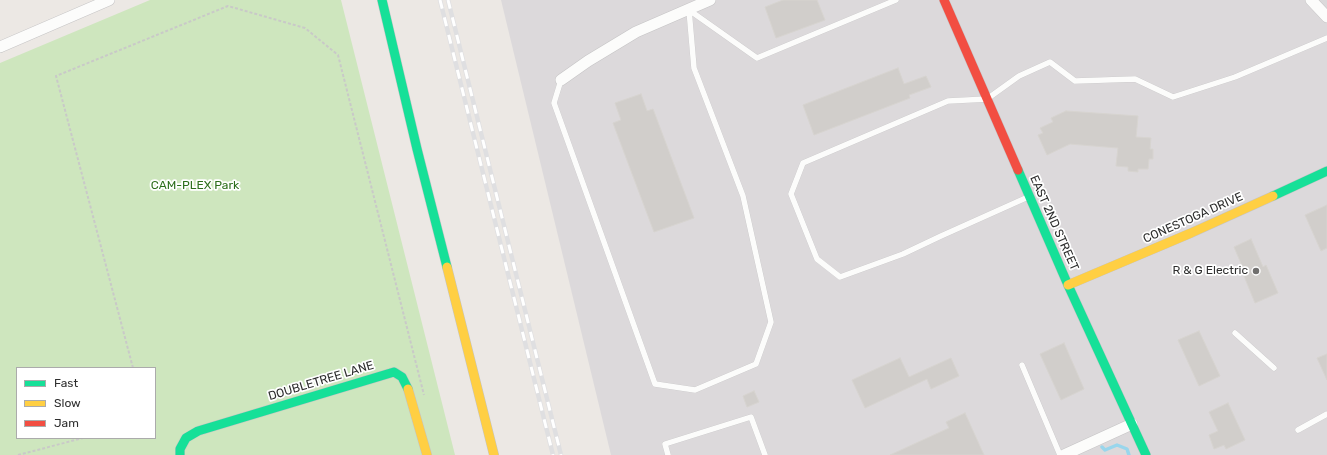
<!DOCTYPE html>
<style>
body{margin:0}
#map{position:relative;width:1327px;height:455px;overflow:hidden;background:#ece8e4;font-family:Rubik,sans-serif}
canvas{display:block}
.legend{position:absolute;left:16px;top:367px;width:140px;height:72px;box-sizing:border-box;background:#fff;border:1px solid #ababab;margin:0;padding:5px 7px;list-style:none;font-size:12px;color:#2e2e2e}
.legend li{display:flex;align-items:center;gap:8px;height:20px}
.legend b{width:20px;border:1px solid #ababab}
</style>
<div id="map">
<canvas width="1327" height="455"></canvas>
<ul class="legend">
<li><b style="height:5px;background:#16e098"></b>Fast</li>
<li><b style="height:5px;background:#ffcf43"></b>Slow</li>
<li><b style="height:5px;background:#f24e42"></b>Jam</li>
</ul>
</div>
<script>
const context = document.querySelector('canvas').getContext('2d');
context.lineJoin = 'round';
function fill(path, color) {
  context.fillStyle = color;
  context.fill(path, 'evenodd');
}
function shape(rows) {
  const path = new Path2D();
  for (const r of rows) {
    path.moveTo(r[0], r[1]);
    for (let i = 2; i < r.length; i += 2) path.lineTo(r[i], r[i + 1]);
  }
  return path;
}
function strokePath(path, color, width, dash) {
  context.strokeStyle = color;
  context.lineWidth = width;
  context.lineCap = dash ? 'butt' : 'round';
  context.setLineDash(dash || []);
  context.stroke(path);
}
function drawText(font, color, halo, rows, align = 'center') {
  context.font = font + ' Rubik,sans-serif';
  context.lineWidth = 3.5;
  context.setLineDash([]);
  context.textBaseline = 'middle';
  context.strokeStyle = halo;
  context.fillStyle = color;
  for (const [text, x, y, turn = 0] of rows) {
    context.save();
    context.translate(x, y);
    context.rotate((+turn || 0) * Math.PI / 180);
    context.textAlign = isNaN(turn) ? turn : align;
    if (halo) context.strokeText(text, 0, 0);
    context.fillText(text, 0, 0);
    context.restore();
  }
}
fill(shape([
 [501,0,1327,0,1327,455,611,455]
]), '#dcd9db');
fill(shape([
 [150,0,341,0,455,455,0,455,0,63],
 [17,368,155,368,155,438,17,438]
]), '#cee6be');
strokePath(shape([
 [1102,447,1105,450,1117,445,1127,449,1129,455]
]), '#99d6ec', 3.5);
const building = shape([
 [783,0,817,0,825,20,776,38,765,7,783,0],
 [898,68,904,84,926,76,931,87,909,95,910,98,814,135,803,105,898,68],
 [641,94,647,111,653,109,694,218,654,232,613,123,621,120,615,103,641,94],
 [1066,111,1138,116,1136,137,1151,138,1150,149,1153,149,1153,159,1149,159,1148,169,1138,169,1138,172,1128,171,1128,167,1116,166,1118,148,1070,144,1047,155,1038,135,1043,133,1040,128,1053,122,1051,118,1066,111],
 [1327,205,1327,248,1321,251,1305,215,1327,205],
 [1251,239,1263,267,1266,265,1278,293,1255,303,1244,276,1246,275,1234,247,1251,239],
 [1199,331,1220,376,1199,386,1178,340,1199,331],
 [1064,343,1084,389,1061,400,1040,354,1064,343],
 [1327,354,1327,380,1317,358,1327,354],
 [900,358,909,377,951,358,959,376,931,389,927,379,865,408,852,380,900,358],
 [754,391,759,402,747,407,743,396,754,391],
 [1228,403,1245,440,1226,449,1224,445,1214,449,1209,435,1218,431,1209,412,1228,403],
 [965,413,984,455,890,455,949,428,946,422,965,413]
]);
fill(building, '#d1cecb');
strokePath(building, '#d7d4d0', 1);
const lane = shape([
 [689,10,757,58,896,0],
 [561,80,554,103,655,384,695,390,756,364,771,322,743,196,694,68,689,10],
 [1028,197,941,236,903,254,840,277,817,259,791,194,803,163,948,101,987,99,1019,76,1050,62,1075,81,1135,79,1173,97,1235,77,1327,38],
 [1235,333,1274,368],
 [1022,365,1060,455],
 [1298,430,1327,414],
 [668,455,665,444,751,417,765,455]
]);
const street = shape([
 [1311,0,1327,17],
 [0,47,109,0],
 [561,80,588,61,636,32,710,0],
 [1064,455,1132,424]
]);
const fast = shape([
 [382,0,417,149,447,267],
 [1018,170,1068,285,1146,455],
 [1273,196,1327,171],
 [180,455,180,449,186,438,198,431,394,372,402,377,408,389]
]);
const slow = shape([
 [447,267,494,455],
 [1068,285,1191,233,1273,196],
 [408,389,427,455]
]);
const jam = shape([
 [944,0,1018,170]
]);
strokePath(lane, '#c5c4c5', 6);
strokePath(street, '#c5c4c5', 12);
strokePath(fast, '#c5c4c5', 10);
strokePath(slow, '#c5c4c5', 10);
strokePath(jam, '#c5c4c5', 10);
strokePath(shape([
 [133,368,56,76,228,6,305,28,338,55,424,395],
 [18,455,83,438]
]), '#c9c9c8', 2, [3, 2]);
strokePath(lane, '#fcfcfb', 5.5);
strokePath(street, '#fcfcfb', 11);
strokePath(fast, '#16e098', 9);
strokePath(slow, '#ffcf43', 9);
strokePath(jam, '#f24e42', 9);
const rail = shape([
 [440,0,553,455],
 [448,0,561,455]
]);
strokePath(rail, '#dfdfe1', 4.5);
strokePath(rail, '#fff', 3, [9]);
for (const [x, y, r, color] of [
 [1256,271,4,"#706f6e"]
]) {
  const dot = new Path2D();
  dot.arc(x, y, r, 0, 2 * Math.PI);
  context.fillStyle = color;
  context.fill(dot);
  strokePath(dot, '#fff', 1.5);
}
drawText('12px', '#2c6e1b', '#fff', [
 ["CAM-PLEX Park",195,186]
]);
drawText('12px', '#2e2e2e', '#fff', [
 ["CONESTOGA DRIVE",1193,218,-24],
 ["EAST 2ND STREET",1054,223,66],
 ["DOUBLETREE LANE",321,381,-17]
]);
drawText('12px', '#2e2e2e', '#fff', [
 ["R & G Electric",1248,271]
], 'right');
</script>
